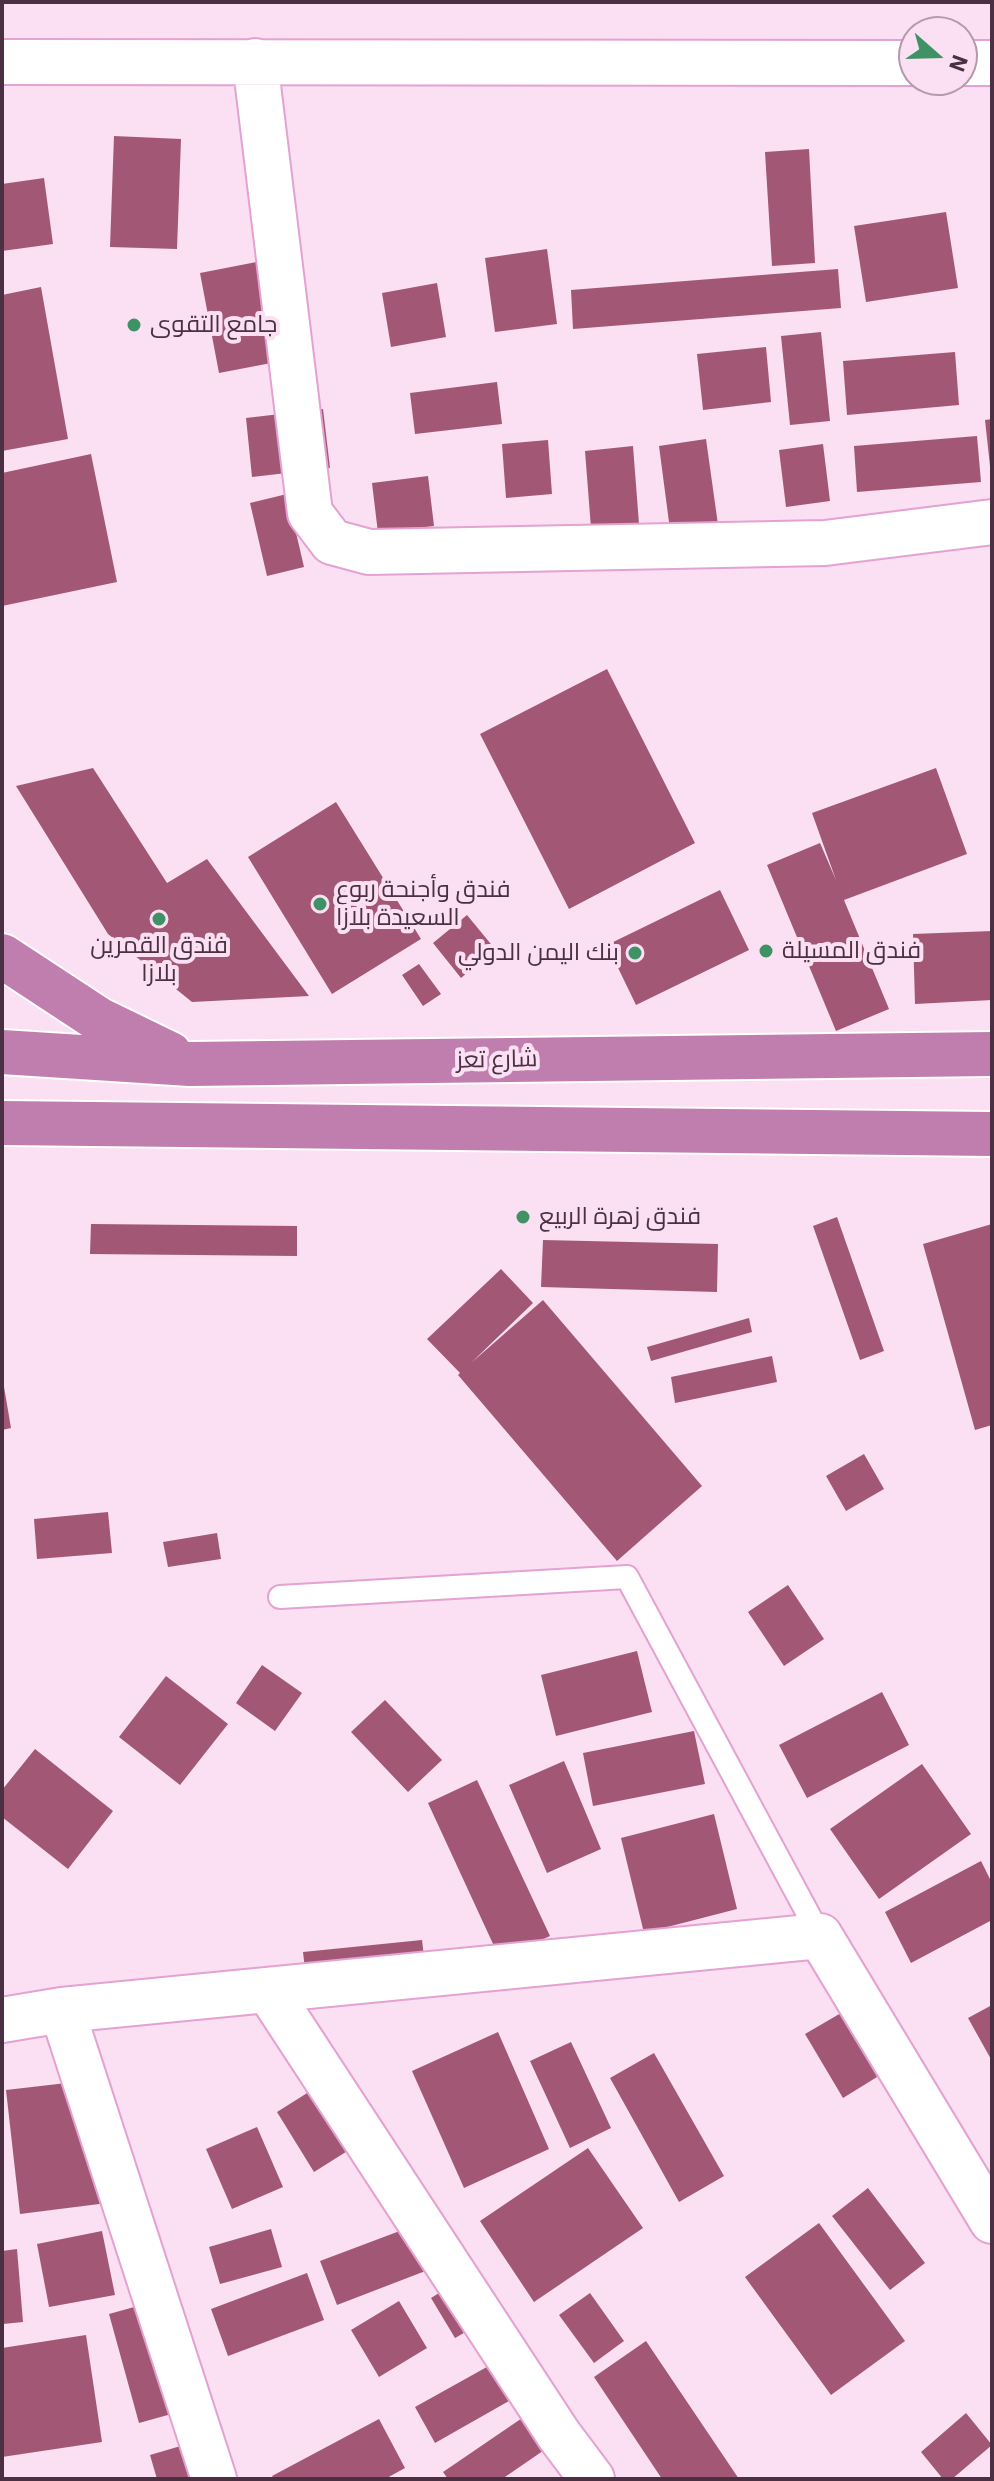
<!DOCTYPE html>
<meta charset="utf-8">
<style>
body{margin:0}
#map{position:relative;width:994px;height:2481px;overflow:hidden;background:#fbdff3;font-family:"IBM Plex Sans",sans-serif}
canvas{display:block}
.frame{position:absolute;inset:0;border:4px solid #4b3044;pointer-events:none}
.north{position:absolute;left:898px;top:16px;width:80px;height:80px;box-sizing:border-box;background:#fbdff3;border:2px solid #b599ad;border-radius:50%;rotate:110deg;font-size:22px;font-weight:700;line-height:32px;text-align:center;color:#4b3044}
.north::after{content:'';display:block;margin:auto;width:28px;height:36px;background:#3e9264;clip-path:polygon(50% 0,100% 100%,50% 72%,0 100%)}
</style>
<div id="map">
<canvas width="994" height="2481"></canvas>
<div class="frame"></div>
<div class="north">N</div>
</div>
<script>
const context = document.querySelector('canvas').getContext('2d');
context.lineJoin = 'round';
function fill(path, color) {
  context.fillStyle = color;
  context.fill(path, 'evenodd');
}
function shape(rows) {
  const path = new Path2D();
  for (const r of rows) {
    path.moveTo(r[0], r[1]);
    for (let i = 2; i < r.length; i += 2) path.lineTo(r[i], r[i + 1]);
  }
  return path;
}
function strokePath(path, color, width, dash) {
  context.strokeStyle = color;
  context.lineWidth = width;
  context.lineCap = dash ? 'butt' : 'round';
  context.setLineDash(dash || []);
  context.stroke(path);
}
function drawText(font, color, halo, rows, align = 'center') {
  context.font = font + ' "IBM Plex Sans",Cairo,sans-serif';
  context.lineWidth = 8;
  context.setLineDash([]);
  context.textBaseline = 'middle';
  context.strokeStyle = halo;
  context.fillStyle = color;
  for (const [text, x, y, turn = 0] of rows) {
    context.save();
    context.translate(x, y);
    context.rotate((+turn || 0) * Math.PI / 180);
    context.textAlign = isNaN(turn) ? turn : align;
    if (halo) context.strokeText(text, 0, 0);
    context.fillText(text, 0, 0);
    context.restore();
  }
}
fill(shape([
 [114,136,181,139,177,249,110,247],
 [809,149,815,263,772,266,765,152],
 [44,178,53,244,2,251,2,184],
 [946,212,958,288,866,302,854,226],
 [547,249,557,324,495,332,485,258],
 [272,259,292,359,219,373,200,273],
 [838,269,841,308,573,329,571,290],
 [437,283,446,337,391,347,382,293],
 [41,287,68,439,2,451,2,295],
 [821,332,830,421,790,425,781,336],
 [766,347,771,402,703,410,697,354],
 [955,352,959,405,847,415,843,361],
 [497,382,502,424,415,434,410,393],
 [323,409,330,468,252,477,246,418],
 [992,419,992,466,990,466,985,420],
 [977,436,981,482,857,492,854,446],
 [706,439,720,539,672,545,659,446],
 [548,440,552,494,506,498,502,444],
 [823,444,830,501,786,507,779,450],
 [633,446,641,550,593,554,585,451],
 [91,454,117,582,2,606,2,473],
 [428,476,434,526,378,533,372,483],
 [287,494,304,567,267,576,250,503],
 [607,669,695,843,569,909,480,734],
 [93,768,167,883,207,859,309,996,192,1002,108,934,16,786],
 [936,768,967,854,844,900,889,1009,836,1031,767,865,820,843,836,880,812,813],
 [336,802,421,939,332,994,248,857],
 [720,890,749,950,636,1005,607,945],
 [467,915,495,949,461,978,433,943],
 [992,931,992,1000,915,1004,913,934],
 [419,964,441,994,423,1006,402,975],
 [837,1217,884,1351,860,1360,813,1226],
 [91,1224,297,1226,297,1256,90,1254],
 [992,1224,992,1425,975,1430,923,1244],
 [543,1240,718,1244,717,1292,541,1287],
 [501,1269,533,1303,471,1363,543,1300,702,1486,617,1561,458,1375,460,1373,427,1339],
 [749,1318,752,1332,651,1361,647,1347],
 [772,1356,777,1382,675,1403,671,1377],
 [2,1375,11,1428,2,1430],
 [864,1454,884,1489,846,1511,826,1476],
 [108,1512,112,1553,37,1559,34,1519],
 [217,1533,221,1559,168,1567,163,1542],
 [788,1585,824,1639,784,1666,748,1612],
 [637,1651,652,1712,556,1736,541,1675],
 [262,1665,302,1693,275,1731,236,1703],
 [166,1676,228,1724,180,1785,119,1737],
 [882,1692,909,1745,807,1798,779,1745],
 [385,1700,442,1760,408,1792,351,1732],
 [694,1731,705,1784,593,1806,583,1753],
 [35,1749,113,1811,68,1869,2,1817,2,1790],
 [564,1761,601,1849,547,1873,509,1785],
 [922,1764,971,1834,879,1899,830,1829],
 [477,1780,550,1936,500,1959,428,1803],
 [714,1814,737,1909,644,1933,621,1838],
 [981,1861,992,1883,992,1920,911,1963,885,1912],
 [422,1940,425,1965,306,1978,303,1952],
 [992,2005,992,2061,968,2018],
 [853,2006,890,2069,843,2098,805,2034],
 [498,2032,549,2149,464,2188,412,2071],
 [571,2042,611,2128,570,2148,530,2061],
 [654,2053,724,2176,679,2202,610,2078],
 [101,2079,115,2202,20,2214,6,2090],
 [312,2090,349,2150,314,2172,277,2112],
 [257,2127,283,2187,232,2209,206,2149],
 [588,2148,643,2228,534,2302,480,2221],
 [868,2188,925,2263,890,2290,832,2216],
 [819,2223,905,2341,831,2395,745,2277],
 [413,2226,428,2270,337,2305,320,2261],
 [271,2229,282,2267,220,2284,209,2247],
 [102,2231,115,2295,49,2307,37,2244],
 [17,2249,23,2322,3,2324,2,2251],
 [307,2273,324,2320,228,2356,211,2309],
 [452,2285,476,2326,455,2338,431,2298],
 [590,2293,624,2341,594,2363,559,2315],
 [163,2299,193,2408,139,2423,109,2314],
 [399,2301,427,2348,379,2377,351,2330],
 [86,2335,102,2442,2,2457,2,2348],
 [646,2341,739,2479,662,2479,594,2377],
 [503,2358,523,2393,435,2443,415,2407],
 [531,2412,553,2444,502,2479,448,2479,443,2472],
 [966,2413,992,2445,952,2479,943,2479,921,2452],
 [379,2419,405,2468,385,2479,274,2479,272,2476],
 [208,2438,220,2479,157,2479,150,2455]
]), '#a25874');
const lane = shape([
 [280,1597,627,1577,820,1936]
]);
const street = shape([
 [255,61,310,513,332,542,369,552,825,543,992,522],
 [2,62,914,63],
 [962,63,992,63],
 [268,1990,559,2435,592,2479],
 [62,2010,214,2479],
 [2,2020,62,2010,820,1936,992,2221]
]);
const highway = shape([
 [2,956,98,1019,170,1054],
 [2,1052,190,1064,992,1054],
 [2,1123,992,1134]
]);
strokePath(lane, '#e4a2d2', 26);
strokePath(street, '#e4a2d2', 48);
strokePath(highway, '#fff', 48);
strokePath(lane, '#fff', 22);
strokePath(street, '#fff', 44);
strokePath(highway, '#c07eae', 44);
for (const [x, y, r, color] of [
 [134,325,8,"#3e9264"],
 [320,904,8,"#3e9264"],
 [159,919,8,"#3e9264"],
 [766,951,8,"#3e9264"],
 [635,953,8,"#3e9264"],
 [523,1217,8,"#3e9264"]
]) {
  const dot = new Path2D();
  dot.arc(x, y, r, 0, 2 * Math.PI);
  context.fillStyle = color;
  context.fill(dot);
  strokePath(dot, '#fbdff3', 3);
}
drawText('24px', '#4b3044', '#fbdff3', [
 ["جامع التقوى",150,325],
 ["فندق وأجنحة ربوع",336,890],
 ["السعيدة بلازا",336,918],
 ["فندق القمرين",159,946,"center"],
 ["بلازا",159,974,"center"],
 ["فندق المسيلة",782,951],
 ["بنك اليمن الدولي",619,953,"right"],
 ["فندق زهرة الربيع",539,1217]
], 'left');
drawText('24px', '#4b3044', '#fbdff3', [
 ["شارع تعز",497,1060,-1]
]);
</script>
